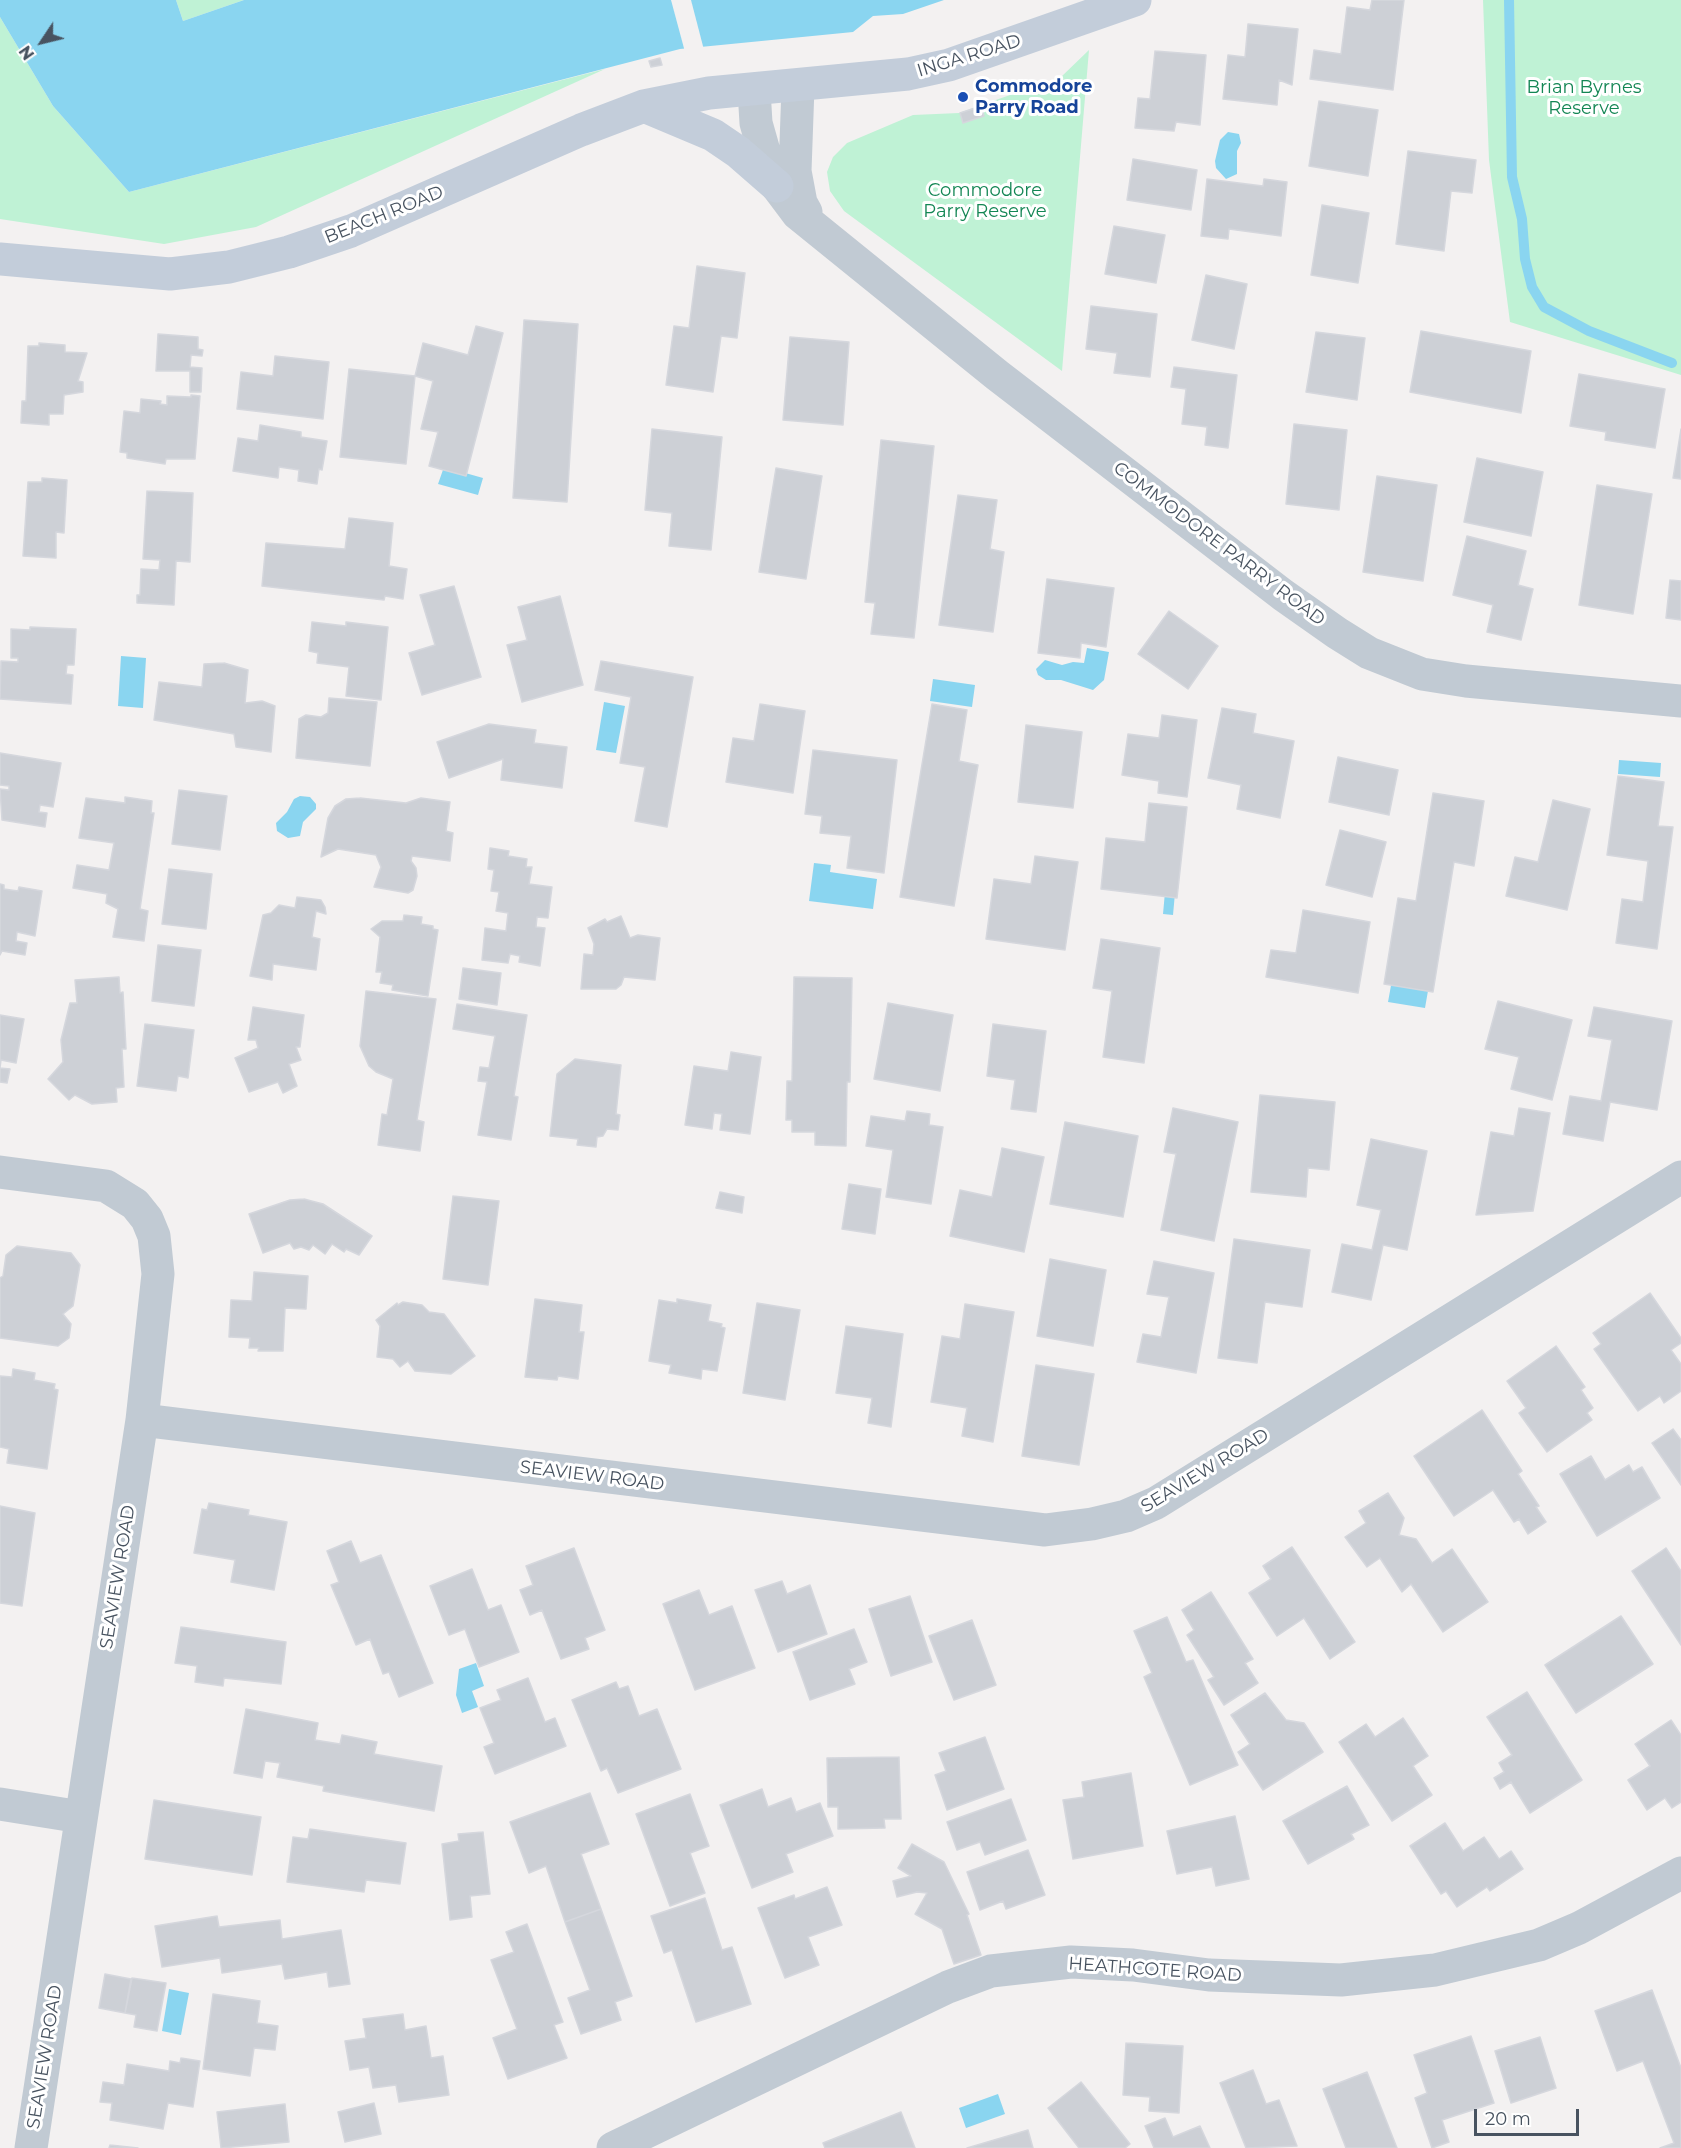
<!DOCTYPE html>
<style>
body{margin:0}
#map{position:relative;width:1681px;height:2148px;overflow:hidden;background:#f3f1f1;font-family:Montserrat,sans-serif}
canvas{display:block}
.north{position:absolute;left:12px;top:12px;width:60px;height:60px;-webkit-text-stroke:4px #fff;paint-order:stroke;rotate:235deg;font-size:16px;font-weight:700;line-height:24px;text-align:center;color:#485360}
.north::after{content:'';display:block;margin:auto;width:21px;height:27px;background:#485360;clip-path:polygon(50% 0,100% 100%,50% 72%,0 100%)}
.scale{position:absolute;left:1474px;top:2109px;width:105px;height:27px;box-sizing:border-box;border:3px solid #485360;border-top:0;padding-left:8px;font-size:18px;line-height:21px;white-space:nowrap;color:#485360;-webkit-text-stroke:4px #fff;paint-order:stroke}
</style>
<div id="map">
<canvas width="1681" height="2148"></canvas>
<div class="north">N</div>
<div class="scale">20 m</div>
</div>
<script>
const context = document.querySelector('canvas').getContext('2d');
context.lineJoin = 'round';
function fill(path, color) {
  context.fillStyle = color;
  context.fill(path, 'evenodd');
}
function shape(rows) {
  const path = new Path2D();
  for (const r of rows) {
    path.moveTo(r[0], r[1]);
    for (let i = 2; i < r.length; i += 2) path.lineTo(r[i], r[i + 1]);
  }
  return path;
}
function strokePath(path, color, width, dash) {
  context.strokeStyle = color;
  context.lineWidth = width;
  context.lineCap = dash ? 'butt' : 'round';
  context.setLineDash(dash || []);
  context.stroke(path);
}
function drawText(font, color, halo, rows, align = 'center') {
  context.font = font + ' Montserrat,sans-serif';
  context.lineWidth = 6;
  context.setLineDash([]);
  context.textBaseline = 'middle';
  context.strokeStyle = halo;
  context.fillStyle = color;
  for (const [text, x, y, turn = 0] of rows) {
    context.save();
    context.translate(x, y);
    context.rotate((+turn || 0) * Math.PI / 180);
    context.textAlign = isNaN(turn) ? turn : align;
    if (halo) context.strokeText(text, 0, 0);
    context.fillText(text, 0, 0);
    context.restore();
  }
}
fill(shape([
 [176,0,244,0,183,21],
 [1483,0,1681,0,1681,375,1510,322,1489,160],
 [0,17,53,106,129,192,605,69,256,227,164,244,0,219],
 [1089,50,1062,371,844,211,830,191,827,172,833,157,847,143,913,115,959,113,1061,77]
]), '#bff2d5');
fill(shape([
 [0,0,176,0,183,21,244,0,944,0,903,14,873,16,853,32,680,49,129,192,53,106,0,17],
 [1228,132,1239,134,1241,143,1237,151,1237,174,1226,179,1216,168,1215,161,1220,140],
 [444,467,483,478,478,495,438,484],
 [1087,648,1109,652,1104,680,1093,690,1061,680,1046,680,1038,675,1036,669,1045,660,1062,665,1073,662,1084,663],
 [121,656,146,658,143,708,118,706],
 [933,679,975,685,972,707,930,701],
 [604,702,625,706,616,753,596,750],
 [1619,760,1661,763,1660,777,1618,774],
 [300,796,310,797,316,804,316,809,303,822,300,836,288,838,277,831,276,823,287,812,294,799],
 [814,863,831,865,830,872,877,879,873,909,809,901],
 [1167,870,1177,871,1173,915,1163,914],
 [1392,980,1429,985,1425,1008,1388,1002],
 [476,1663,484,1686,472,1691,478,1707,462,1713,456,1695,459,1669],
 [169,1989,189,1993,181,2035,162,2031],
 [998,2094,1005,2114,966,2128,959,2108]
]), '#8ad5f0');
fill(shape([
 [671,0,691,0,704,50,685,52]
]), '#f3f1f1');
strokePath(shape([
 [1509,0,1512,177,1522,219,1525,259,1532,287,1544,307,1589,331,1672,363]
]), '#8ad5f0', 10);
const building = shape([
 [1372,0,1404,0,1393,90,1310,79,1314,50,1341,54,1347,7,1370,10,1372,0],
 [1248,24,1298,29,1292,85,1279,80,1277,105,1223,99,1228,55,1245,57,1248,24],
 [1155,51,1206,55,1200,125,1176,122,1174,131,1135,128,1138,98,1150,99,1155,51],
 [660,58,662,65,651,67,649,61,660,58],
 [1319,101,1378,110,1368,176,1309,166,1319,101],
 [981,106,984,116,963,123,960,113,981,106],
 [1408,151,1476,160,1472,193,1451,191,1444,251,1396,244,1408,151],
 [1133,159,1197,170,1191,210,1127,200,1133,159],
 [1207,179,1263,186,1264,179,1287,182,1281,236,1229,229,1228,239,1201,236,1207,179],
 [1322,205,1369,213,1358,283,1311,275,1322,205],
 [1114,226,1165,235,1156,283,1105,274,1114,226],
 [697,266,745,273,737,338,721,336,713,392,666,385,674,326,689,328,697,266],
 [1206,275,1247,284,1234,349,1192,340,1206,275],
 [1091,306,1157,314,1150,377,1114,373,1117,353,1086,349,1091,306],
 [524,320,578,324,567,502,513,498,524,320],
 [476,326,503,333,466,476,429,466,438,432,421,429,433,381,415,376,423,343,468,355,476,326],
 [1421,331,1531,351,1521,413,1410,392,1421,331],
 [1316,332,1365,338,1357,400,1306,392,1316,332],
 [158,334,198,337,198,349,203,350,202,356,191,355,190,367,202,368,201,392,190,392,190,371,156,371,158,334],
 [790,337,849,342,843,425,783,420,790,337],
 [39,343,65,345,65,352,87,353,78,381,83,382,83,392,64,395,63,414,49,414,49,425,21,423,22,401,26,401,28,346,39,346,39,343],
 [275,356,329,362,323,419,237,409,241,372,273,376,275,356],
 [1174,367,1237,375,1228,448,1205,445,1207,427,1182,424,1186,389,1171,387,1174,367],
 [349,369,415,376,406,464,340,457,349,369],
 [1579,374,1665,389,1655,448,1605,440,1606,432,1570,426,1579,374],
 [191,395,200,396,195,459,166,459,165,464,127,458,127,453,120,452,124,411,140,413,141,399,161,401,160,404,167,405,167,396,191,397,191,395],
 [1294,424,1347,430,1339,510,1286,504,1294,424],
 [260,425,301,432,301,437,327,441,322,470,319,469,317,484,298,481,299,470,279,467,278,478,233,471,238,438,258,441,260,425],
 [652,429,722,437,711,550,669,546,672,513,645,510,652,429],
 [1681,429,1681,479,1673,478,1681,429],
 [881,440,934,446,914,638,871,634,875,603,865,602,881,440],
 [1477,458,1543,472,1531,536,1464,522,1477,458],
 [776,468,822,476,806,579,759,572,776,468],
 [1377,476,1437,485,1423,581,1363,572,1377,476],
 [42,478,67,480,64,533,56,532,56,558,23,556,28,482,42,482,42,478],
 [1597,485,1652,494,1633,614,1579,605,1597,485],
 [147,491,193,493,190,562,176,561,174,605,137,603,137,595,140,595,141,569,159,570,160,560,143,559,147,491],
 [958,495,997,500,990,549,1004,552,993,632,939,625,958,495],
 [349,518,393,523,389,566,407,569,403,599,385,596,384,600,262,586,266,543,345,549,349,518],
 [1467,536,1526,551,1518,585,1533,589,1521,640,1487,632,1493,605,1453,595,1467,536],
 [1047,579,1114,588,1106,647,1081,643,1080,658,1038,653,1047,579],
 [1670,580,1681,581,1681,620,1666,618,1670,580],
 [454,586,481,677,422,695,409,653,435,645,420,595,454,586],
 [560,596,583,685,522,702,507,645,527,640,518,607,560,596],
 [1169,611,1218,646,1188,689,1138,654,1169,611],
 [312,622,346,626,346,622,388,627,381,700,346,696,349,667,317,663,318,653,309,651,312,622],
 [30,627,76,629,74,665,67,665,66,674,73,675,71,704,0,699,1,661,18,662,18,658,11,658,11,629,30,630,30,627],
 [601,661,693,677,667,827,635,821,645,767,620,763,631,697,595,690,601,661],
 [224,663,248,670,245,703,262,701,275,706,271,752,236,747,234,734,154,720,159,682,202,687,204,664,224,663],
 [329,698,377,702,370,766,296,758,299,719,306,715,321,717,328,713,329,698],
 [760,704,805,711,793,793,726,782,733,738,754,741,760,704],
 [932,704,967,710,959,761,978,765,954,906,900,897,932,704],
 [1222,708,1256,714,1253,733,1294,741,1280,818,1237,809,1241,785,1208,778,1222,708],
 [1162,715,1197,720,1187,797,1158,793,1159,781,1122,775,1128,734,1159,738,1162,715],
 [489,724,536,730,534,743,567,747,562,788,501,780,503,759,449,778,437,742,489,724],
 [1026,725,1082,732,1073,808,1018,802,1026,725],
 [813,750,897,760,884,873,847,868,851,836,820,833,822,816,805,814,813,750],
 [0,753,61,763,53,807,40,805,39,812,47,813,45,827,2,820,0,789,9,790,9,786,0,785,0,753],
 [1338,757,1398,770,1389,815,1329,802,1338,757],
 [1618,776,1664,782,1658,826,1673,827,1657,949,1616,943,1622,899,1643,902,1648,861,1607,855,1618,776],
 [179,790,227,796,220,850,172,844,179,790],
 [1433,793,1484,801,1474,866,1454,862,1433,992,1384,984,1398,898,1416,901,1433,793],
 [125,797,152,801,151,813,154,813,140,909,148,911,144,941,113,937,118,909,106,903,107,894,73,888,77,865,109,870,114,843,79,838,86,798,125,803,125,797],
 [360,798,406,803,421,798,450,802,446,831,453,833,450,861,412,856,411,861,416,868,417,876,413,890,408,893,374,887,381,867,376,855,338,849,321,857,328,818,335,806,346,799,360,798],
 [1553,800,1590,809,1567,910,1506,896,1515,857,1538,862,1553,800],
 [1149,803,1187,807,1177,898,1101,889,1106,838,1145,842,1149,803],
 [1340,830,1386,842,1372,897,1326,885,1340,830],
 [490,848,509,851,508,856,527,859,526,867,532,867,529,884,552,887,548,918,537,917,536,927,545,928,540,966,519,962,520,956,510,954,508,963,482,960,485,928,506,931,508,913,496,911,499,892,491,891,494,870,488,869,490,848],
 [1035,856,1078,862,1065,950,986,939,994,879,1031,884,1035,856],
 [169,869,212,874,206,929,162,924,169,869],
 [0,884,4,885,4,889,18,891,19,887,42,891,35,936,17,932,16,941,27,943,25,955,2,951,0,955,0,884],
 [297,897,321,900,325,907,326,914,316,911,312,937,320,939,316,970,273,964,272,980,250,976,263,915,271,913,279,905,295,908,297,897],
 [1303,910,1370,922,1358,993,1266,977,1271,950,1296,953,1303,910],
 [404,915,422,917,421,924,433,926,433,929,438,930,428,996,392,990,393,985,380,983,382,972,376,972,380,937,371,929,382,921,403,921,404,915],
 [621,916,630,938,638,935,660,938,655,980,624,977,621,985,616,989,581,989,584,954,593,955,594,944,588,928,605,919,607,922,621,916],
 [1101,939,1160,948,1144,1063,1103,1057,1112,991,1093,988,1101,939],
 [158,945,201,950,194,1006,152,1001,158,945],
 [463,968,501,973,497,1005,459,999,463,968],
 [119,977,120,993,123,992,126,1049,122,1049,124,1087,116,1088,117,1102,92,1104,75,1095,69,1100,48,1079,63,1062,61,1040,70,1003,77,1003,75,980,119,977],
 [794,977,852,978,850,1082,847,1082,846,1146,815,1145,815,1132,792,1132,792,1120,786,1120,787,1081,792,1081,794,977],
 [366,991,436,999,417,1120,424,1122,420,1151,378,1145,382,1114,387,1115,393,1079,376,1072,369,1066,360,1046,366,991],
 [1498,1001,1572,1020,1552,1100,1511,1089,1519,1057,1485,1049,1498,1001],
 [888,1003,953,1015,940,1091,874,1079,888,1003],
 [457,1004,527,1015,514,1096,518,1097,511,1140,478,1135,487,1082,478,1081,480,1067,489,1068,495,1036,453,1029,457,1004],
 [253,1007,304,1015,300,1047,296,1047,301,1060,289,1064,297,1086,283,1093,278,1082,249,1092,235,1058,258,1048,256,1040,248,1040,253,1007],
 [1594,1007,1672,1021,1657,1110,1610,1102,1603,1141,1563,1134,1570,1096,1601,1101,1612,1040,1588,1036,1594,1007],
 [0,1015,24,1019,16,1063,1,1060,0,1068,10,1069,7,1083,0,1082,0,1015],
 [145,1024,194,1030,188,1078,178,1076,176,1091,137,1086,145,1024],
 [993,1024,1046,1031,1036,1112,1011,1109,1015,1080,987,1076,993,1024],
 [731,1052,761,1057,750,1134,720,1130,722,1114,714,1113,712,1129,685,1125,694,1066,728,1071,731,1052],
 [575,1059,621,1065,616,1114,620,1115,618,1130,607,1129,603,1136,597,1137,596,1147,577,1145,578,1139,550,1136,557,1074,575,1059],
 [1260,1095,1335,1102,1329,1170,1308,1168,1306,1197,1251,1192,1260,1095],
 [1173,1108,1238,1122,1214,1241,1161,1230,1176,1154,1164,1152,1173,1108],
 [1519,1108,1550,1113,1533,1211,1476,1215,1491,1132,1514,1136,1519,1108],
 [907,1111,930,1114,929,1125,943,1127,931,1204,886,1197,893,1150,866,1146,871,1116,905,1121,907,1111],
 [1065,1122,1138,1136,1123,1217,1050,1204,1065,1122],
 [1371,1139,1427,1151,1407,1250,1383,1245,1371,1300,1332,1292,1342,1244,1372,1250,1381,1210,1357,1205,1371,1139],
 [1002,1148,1044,1157,1024,1252,950,1236,960,1190,992,1197,1002,1148],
 [849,1184,881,1189,875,1234,842,1229,849,1184],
 [720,1192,744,1197,742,1213,716,1208,720,1192],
 [453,1196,499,1201,488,1285,443,1279,453,1196],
 [304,1199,323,1204,372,1236,359,1255,346,1249,344,1252,332,1244,325,1254,313,1245,309,1250,301,1247,294,1249,290,1243,263,1253,249,1214,290,1200,304,1199],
 [1234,1239,1310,1250,1302,1307,1265,1302,1257,1363,1218,1358,1234,1239],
 [17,1246,71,1253,80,1265,73,1306,63,1314,71,1324,69,1338,58,1346,0,1338,0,1278,3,1276,6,1255,17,1246],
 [1050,1259,1106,1270,1093,1346,1037,1336,1050,1259],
 [1154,1261,1214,1273,1196,1373,1137,1362,1143,1334,1161,1337,1169,1297,1147,1294,1154,1261],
 [254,1272,308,1276,306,1309,285,1308,283,1351,258,1351,259,1348,249,1348,250,1338,229,1337,231,1300,252,1301,254,1272],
 [1650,1293,1681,1338,1681,1343,1671,1350,1681,1364,1681,1391,1664,1403,1660,1396,1638,1411,1594,1349,1601,1344,1593,1333,1650,1293],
 [535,1299,582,1305,579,1332,584,1332,578,1379,558,1376,557,1380,525,1377,535,1299],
 [677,1299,711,1305,708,1321,722,1324,721,1327,725,1328,717,1371,702,1369,701,1379,669,1373,671,1365,649,1361,659,1300,677,1303,677,1299],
 [403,1302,422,1305,429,1312,444,1314,475,1356,451,1374,415,1371,408,1361,400,1367,393,1359,377,1357,380,1326,376,1320,397,1303,398,1305,403,1302],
 [757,1303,800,1310,785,1400,743,1393,757,1303],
 [965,1304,1014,1312,993,1442,962,1436,967,1408,931,1402,942,1336,960,1339,965,1304],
 [846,1326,903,1334,891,1427,868,1423,872,1398,836,1393,846,1326],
 [1556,1346,1585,1387,1581,1390,1593,1408,1587,1413,1592,1420,1547,1452,1519,1413,1526,1408,1507,1381,1556,1346],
 [1036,1365,1094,1374,1079,1465,1022,1456,1036,1365],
 [13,1369,35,1373,34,1380,55,1384,54,1389,58,1390,47,1469,7,1463,9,1449,0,1447,0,1376,12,1377,13,1369],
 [1482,1410,1522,1471,1518,1474,1539,1506,1536,1507,1546,1522,1528,1534,1519,1519,1514,1522,1493,1490,1454,1516,1414,1456,1482,1410],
 [1673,1429,1681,1440,1681,1485,1652,1443,1673,1429],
 [1591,1456,1605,1480,1629,1465,1633,1472,1642,1467,1660,1498,1597,1536,1560,1474,1591,1456],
 [1388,1493,1404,1518,1399,1535,1416,1539,1432,1563,1452,1549,1488,1602,1443,1632,1411,1584,1402,1592,1380,1558,1367,1567,1345,1537,1366,1523,1359,1511,1388,1493],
 [209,1503,249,1510,248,1515,287,1522,274,1590,231,1582,235,1560,194,1553,202,1509,207,1510,209,1503],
 [0,1506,35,1513,22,1606,0,1603,0,1506],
 [351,1541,360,1563,381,1555,433,1683,399,1697,389,1672,383,1674,370,1639,356,1645,331,1585,339,1582,327,1551,351,1541],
 [1292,1547,1355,1642,1330,1659,1304,1618,1277,1636,1249,1593,1271,1579,1263,1566,1292,1547],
 [574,1548,605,1630,585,1638,589,1649,561,1659,542,1610,530,1615,520,1590,533,1585,526,1566,574,1548],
 [1666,1548,1681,1571,1681,1645,1632,1571,1666,1548],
 [472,1569,488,1610,501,1605,519,1652,479,1667,465,1629,449,1635,430,1586,472,1569],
 [782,1581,787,1594,810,1585,827,1634,778,1652,755,1590,782,1581],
 [699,1590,709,1615,732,1606,755,1668,695,1690,663,1604,699,1590],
 [1211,1592,1253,1659,1245,1663,1258,1683,1224,1705,1208,1680,1214,1677,1187,1635,1194,1630,1182,1610,1211,1592],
 [910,1596,932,1662,891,1676,869,1609,910,1596],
 [1621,1616,1653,1664,1576,1713,1545,1665,1621,1616],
 [1167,1617,1186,1662,1193,1660,1238,1765,1190,1785,1144,1677,1152,1673,1134,1631,1167,1617],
 [972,1620,996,1685,954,1700,929,1636,972,1620],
 [181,1627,286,1642,281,1684,224,1678,223,1686,195,1682,197,1666,175,1663,181,1627],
 [854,1629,867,1662,849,1669,855,1684,810,1700,793,1652,854,1629],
 [528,1678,545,1722,555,1718,566,1746,495,1774,484,1747,494,1743,480,1708,501,1700,497,1690,528,1678],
 [616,1682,619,1689,628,1686,639,1716,657,1709,681,1769,618,1793,607,1768,601,1771,572,1700,616,1682],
 [1527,1692,1582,1780,1530,1813,1511,1782,1500,1789,1494,1778,1504,1772,1499,1763,1512,1755,1487,1717,1527,1692],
 [1265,1693,1286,1720,1304,1723,1323,1752,1263,1790,1238,1752,1250,1744,1231,1715,1265,1693],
 [246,1709,318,1723,315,1740,340,1744,342,1735,377,1742,374,1754,442,1766,434,1811,323,1791,324,1786,277,1777,280,1763,265,1761,262,1778,234,1773,246,1709],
 [1403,1718,1428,1756,1413,1766,1432,1795,1392,1821,1339,1742,1366,1724,1375,1737,1403,1718],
 [1671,1720,1681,1735,1681,1802,1672,1808,1665,1798,1647,1810,1628,1780,1650,1766,1635,1744,1671,1720],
 [985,1737,1004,1789,947,1810,935,1775,946,1771,939,1753,985,1737],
 [899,1757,901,1819,884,1819,885,1828,838,1829,838,1807,828,1807,827,1758,899,1757],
 [1131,1773,1143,1846,1073,1859,1063,1800,1084,1797,1082,1782,1131,1773],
 [1347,1786,1369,1825,1351,1834,1354,1839,1308,1864,1283,1821,1347,1786],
 [762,1789,768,1807,791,1798,796,1812,820,1803,833,1836,786,1854,793,1872,752,1888,720,1805,762,1789],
 [590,1793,609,1844,581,1854,601,1909,565,1922,546,1866,529,1873,510,1822,590,1793],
 [690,1794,709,1846,690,1853,705,1893,670,1906,636,1814,690,1794],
 [1011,1799,1026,1840,985,1855,980,1842,957,1850,947,1822,1011,1799],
 [154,1800,261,1817,252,1875,145,1859,154,1800],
 [1235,1816,1249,1879,1216,1886,1212,1867,1177,1874,1167,1831,1235,1816],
 [1445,1823,1463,1851,1484,1837,1499,1859,1511,1851,1523,1869,1490,1891,1487,1887,1457,1907,1446,1891,1441,1894,1410,1846,1445,1823],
 [310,1829,406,1843,400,1884,366,1880,364,1892,287,1882,293,1837,308,1839,310,1829],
 [483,1832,490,1894,470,1896,472,1917,450,1920,442,1844,459,1841,458,1834,483,1832],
 [912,1844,944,1862,969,1914,967,1915,981,1955,954,1964,942,1929,915,1914,927,1893,917,1892,897,1897,893,1881,911,1876,898,1868,912,1844],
 [1028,1850,1045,1895,1006,1909,1003,1901,980,1910,967,1872,1028,1850],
 [827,1887,842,1925,808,1937,819,1965,785,1978,758,1908,794,1895,795,1899,827,1887],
 [705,1898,722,1950,732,1947,751,2004,696,2022,672,1950,664,1953,651,1916,705,1898],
 [601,1909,632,1996,615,2002,621,2020,581,2034,568,1998,590,1990,565,1922,601,1909],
 [217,1916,219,1927,280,1920,282,1939,341,1930,350,1984,329,1987,327,1972,285,1979,282,1964,222,1973,220,1958,162,1967,155,1926,217,1916],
 [527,1924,563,2022,554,2025,567,2058,508,2079,493,2038,517,2029,491,1960,514,1952,506,1932,527,1924],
 [105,1974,131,1979,125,2013,99,2008,105,1974],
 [132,1978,166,1983,157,2031,134,2027,136,2015,125,2013,132,1978],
 [1652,1990,1681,2068,1681,2148,1660,2148,1674,2143,1643,2061,1617,2071,1595,2011,1652,1990],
 [213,1994,260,2001,257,2023,278,2026,275,2050,254,2048,250,2076,203,2069,213,1994],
 [403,2014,405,2030,426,2026,431,2058,443,2056,449,2095,399,2102,396,2085,373,2088,369,2067,350,2070,345,2041,366,2038,363,2019,403,2014],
 [1471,2036,1494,2103,1442,2120,1449,2142,1432,2148,1415,2098,1427,2093,1414,2055,1471,2036],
 [1540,2037,1556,2088,1511,2103,1495,2051,1540,2037],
 [1126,2043,1183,2046,1179,2113,1149,2111,1150,2097,1123,2095,1126,2043],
 [181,2058,200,2061,193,2107,168,2103,163,2129,110,2120,112,2103,100,2102,103,2082,124,2085,127,2064,169,2071,170,2061,180,2063,181,2058],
 [1253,2070,1266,2104,1279,2100,1297,2146,1246,2148,1220,2083,1253,2070],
 [1367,2072,1397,2148,1346,2148,1323,2089,1367,2072],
 [1081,2082,1130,2144,1125,2148,1079,2148,1048,2108,1081,2082],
 [374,2103,381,2134,345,2142,338,2112,374,2103],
 [285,2104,289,2142,221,2148,217,2112,285,2104],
 [901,2112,915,2148,825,2148,823,2143,901,2112],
 [1165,2118,1173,2137,1200,2126,1210,2148,1154,2148,1145,2126,1165,2118],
 [1028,2130,1033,2148,967,2148,1028,2130],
 [110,2145,138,2148,109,2148,110,2145]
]);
fill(building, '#cdd0d6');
strokePath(building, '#d5d7dd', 1.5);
strokePath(shape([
 [798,87,795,171,801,203,806,212],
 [754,90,756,123,767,162,777,186,798,214,997,375,1283,595,1337,633,1369,653,1422,674,1466,681,1681,701],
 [0,1172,106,1186,135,1204,147,1219,154,1236,158,1274,142,1420],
 [0,1804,81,1817],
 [31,2148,142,1420,1045,1530,1092,1524,1126,1516,1156,1503,1681,1177],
 [613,2148,948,1987,991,1971,1071,1962,1133,1965,1209,1975,1341,1980,1435,1970,1539,1945,1579,1928,1681,1873]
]), '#c1cad3', 33);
strokePath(shape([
 [644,106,713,135,738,152,777,186],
 [0,259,170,274,229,267,289,252,351,231,581,130,644,106,709,93,908,74,949,65,1135,0]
]), '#c3cdda', 33);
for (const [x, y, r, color] of [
 [963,97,6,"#1a4fb4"]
]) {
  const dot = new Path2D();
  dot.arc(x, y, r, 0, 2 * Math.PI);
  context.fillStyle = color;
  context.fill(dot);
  strokePath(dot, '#fff', 2);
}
drawText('18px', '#485360', '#fff', [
 ["INGA ROAD",969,56,-17],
 ["BEACH ROAD",384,215,-22],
 ["COMMODORE PARRY ROAD",1219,544,37],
 ["SEAVIEW ROAD",1205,1471,-31],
 ["SEAVIEW ROAD",592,1476,7],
 ["SEAVIEW ROAD",118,1577,-81],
 ["HEATHCOTE ROAD",1155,1970,4],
 ["SEAVIEW ROAD",45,2057,-81]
]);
drawText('bold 18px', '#164399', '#fff', [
 ["Commodore",975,87],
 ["Parry Road",975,108]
], 'left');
drawText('18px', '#138654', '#fff', [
 ["Brian Byrnes",1584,88],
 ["Reserve",1584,109],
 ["Commodore",985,191],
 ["Parry Reserve",985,212]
]);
</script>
